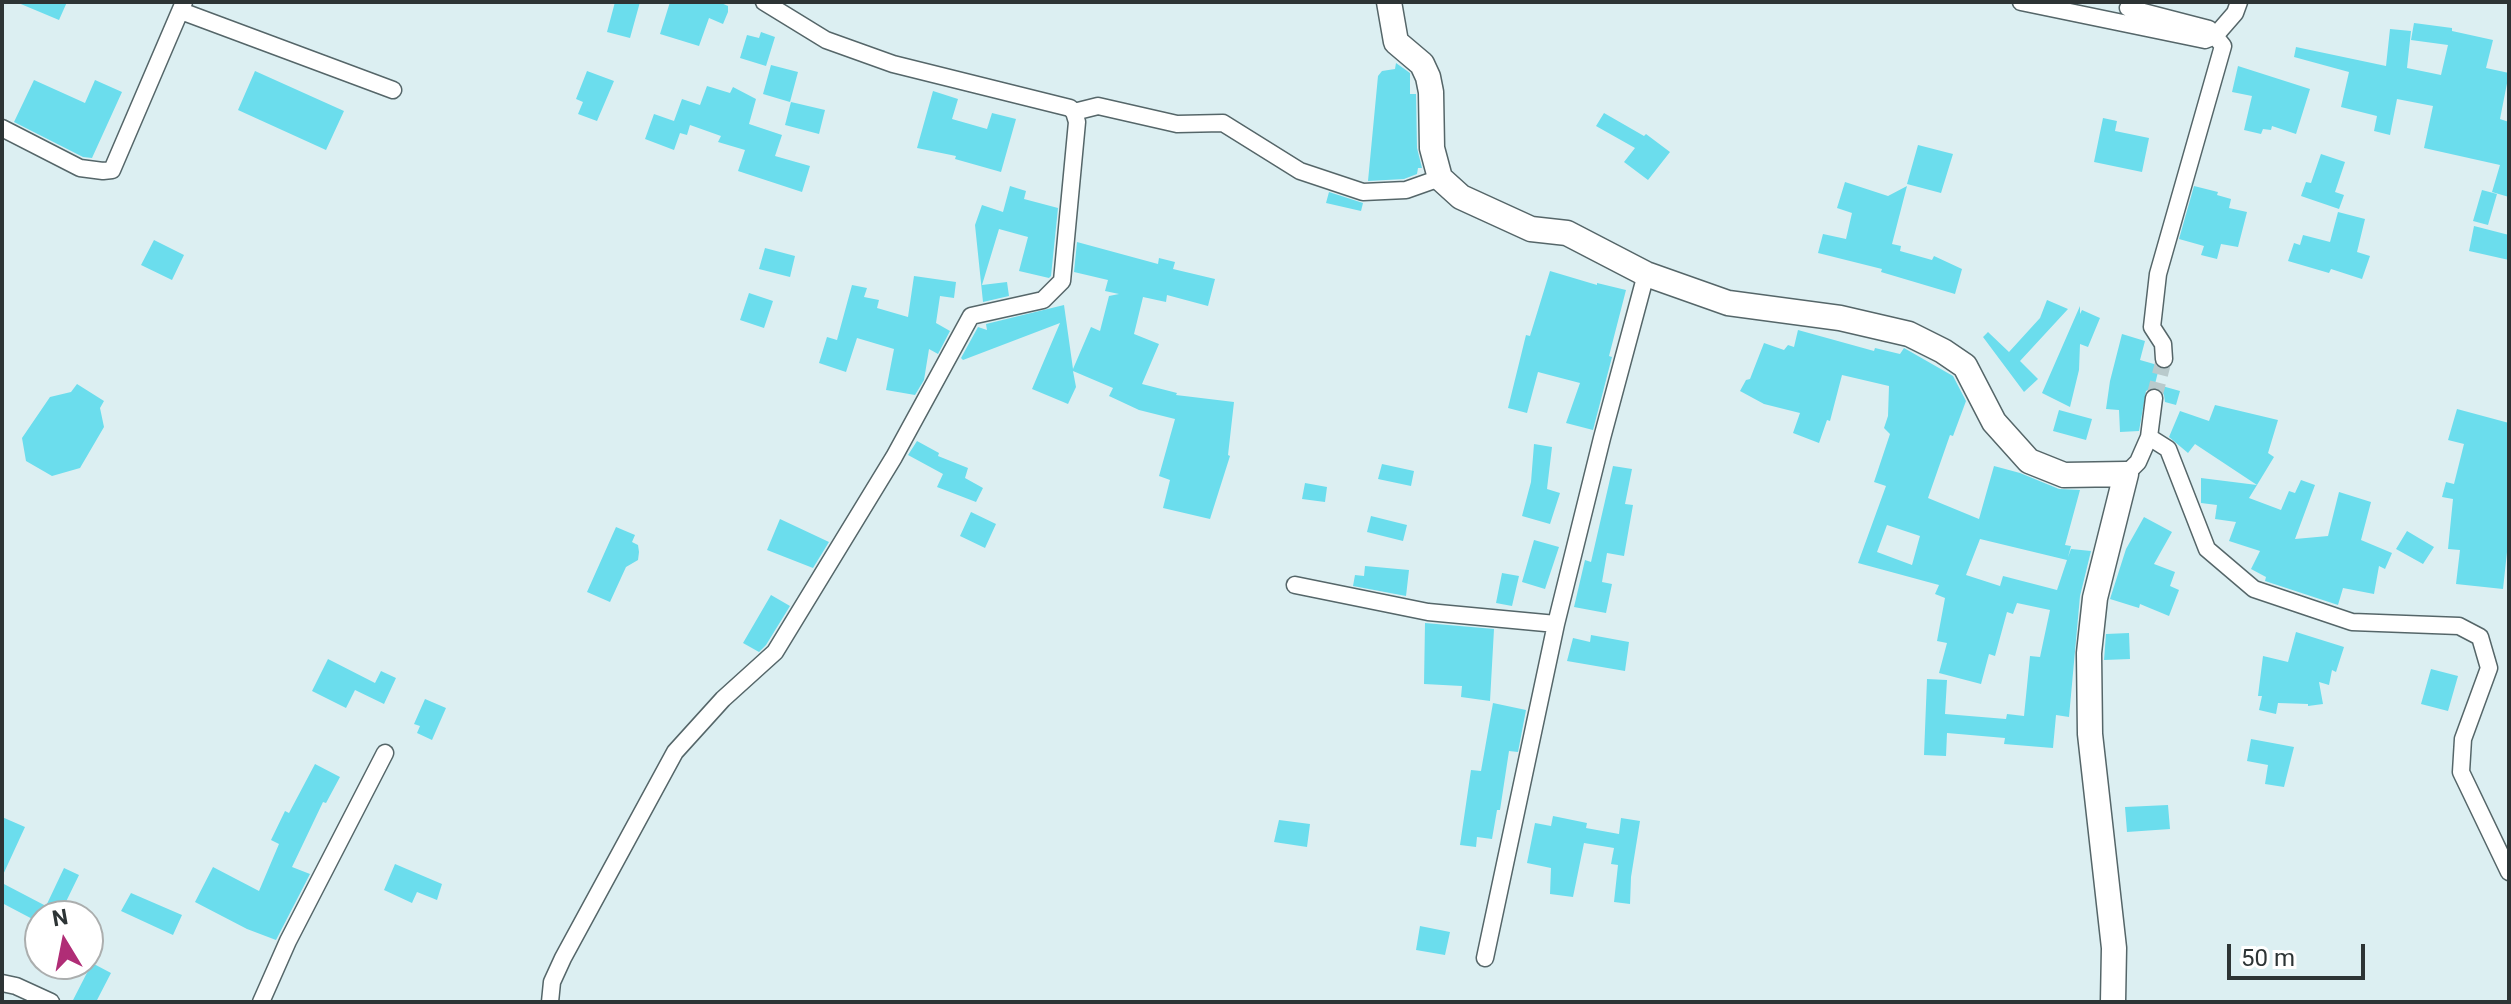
<!DOCTYPE html>
<style>
body{margin:0}
#map{position:relative;width:2511px;height:1004px;overflow:hidden;background:#dceff2;font-family:Roboto,sans-serif}
canvas{display:block}
.frame{position:absolute;inset:0;border:4px solid #2d3435;pointer-events:none}
.north{position:absolute;left:24px;top:900px;width:80px;height:80px;box-sizing:border-box;background:#fff;border:2px solid #abaeae;border-radius:50%;rotate:350deg;font-size:22px;font-weight:700;line-height:32px;text-align:center;color:#2d3435}
.north::after{content:'';display:block;margin:auto;width:28px;height:36px;background:#b02d76;clip-path:polygon(50% 0,100% 100%,50% 72%,0 100%)}
.scale{position:absolute;left:2227px;top:944px;width:138px;height:36px;box-sizing:border-box;border:4px solid #2d3435;border-top:0;padding-left:10px;font-size:24px;line-height:28px;white-space:nowrap;color:#2d3435;-webkit-text-stroke:6px #fff;paint-order:stroke}
</style>
<div id="map">
<canvas width="2511" height="1004"></canvas>
<div class="frame"></div>
<div class="north">N</div>
<div class="scale">50 m</div>
</div>
<script>
const context = document.querySelector('canvas').getContext('2d');
context.lineJoin = 'round';
function fill(path, color) {
  context.fillStyle = color;
  context.fill(path, 'evenodd');
}
function shape(rows) {
  const path = new Path2D();
  for (const r of rows) {
    path.moveTo(r[0], r[1]);
    for (let i = 2; i < r.length; i += 2) path.lineTo(r[i], r[i + 1]);
  }
  return path;
}
function strokePath(path, color, width, dash) {
  context.strokeStyle = color;
  context.lineWidth = width;
  context.lineCap = dash ? 'butt' : 'round';
  context.setLineDash(dash || []);
  context.stroke(path);
}
fill(shape([
 [16,2,67,2,59,20],
 [615,2,640,2,630,38,607,32],
 [670,2,719,2,728,6,728,12,723,24,709,18,699,46,660,34],
 [2414,23,2452,28,2452,31,2493,40,2486,68,2509,73,2500,119,2509,122,2509,197,2492,192,2500,165,2424,148,2433,106,2397,99,2390,135,2374,131,2377,116,2341,107,2349,72,2294,57,2296,47,2386,66,2390,29,2411,31,2407,68,2441,75,2448,45,2411,40],
 [761,32,775,37,766,66,740,58,747,35,759,38],
 [1396,63,1410,73,1410,94,1416,94,1417,148,1422,168,1418,168,1417,174,1404,179,1368,181,1378,76,1382,71,1395,69],
 [771,65,798,72,790,102,763,94],
 [2238,66,2310,89,2296,134,2272,126,2271,130,2263,129,2261,134,2244,130,2252,96,2232,92],
 [255,71,344,111,326,150,238,110],
 [587,71,614,81,597,121,578,114,583,102,576,99],
 [34,80,85,103,95,80,122,92,92,158,83,157,14,122],
 [707,86,730,93,733,87,756,99,749,124,782,135,775,156,810,166,802,192,738,171,745,150,718,142,721,136,690,125,687,135,680,133,674,150,645,139,654,114,674,121,682,99,700,105],
 [933,91,958,99,952,119,987,129,992,113,1016,119,1001,172,955,159,956,156,917,148],
 [791,102,825,110,819,134,785,125],
 [1604,113,1644,136,1646,134,1670,152,1648,180,1624,162,1635,148,1596,126],
 [2103,118,2117,121,2115,131,2149,138,2142,172,2094,162],
 [1918,145,1953,154,1941,193,1907,184],
 [2321,154,2345,162,2335,192,2344,195,2339,209,2301,196,2306,182,2311,183],
 [1845,182,1888,196,1907,186,1892,244,1901,246,1900,251,1932,260,1934,256,1962,269,1955,294,1881,272,1882,269,1818,253,1823,234,1846,239,1852,213,1837,208],
 [1010,186,1026,191,1024,199,1058,208,1051,276,1049,278,1019,271,1028,237,999,229,982,285,1007,282,1009,296,983,302,975,225,982,205,1003,212],
 [2194,186,2218,192,2217,195,2231,199,2229,208,2247,212,2238,247,2221,244,2217,259,2201,255,2204,246,2179,239],
 [2482,190,2497,194,2488,225,2473,221],
 [1329,192,1363,203,1361,211,1326,203],
 [2338,212,2365,219,2357,252,2370,256,2362,279,2331,269,2329,273,2288,261,2294,243,2300,245,2303,235,2330,242],
 [2474,226,2509,235,2509,260,2469,251],
 [154,240,184,255,172,280,141,265],
 [1077,242,1158,264,1159,258,1175,262,1173,269,1215,279,1208,306,1167,295,1166,302,1143,297,1134,334,1159,344,1142,384,1177,393,1176,395,1234,402,1228,455,1230,456,1210,519,1163,508,1170,480,1159,476,1175,419,1139,410,1109,396,1113,388,1073,371,1076,387,1068,404,1032,389,1060,323,963,360,961,358,978,327,987,330,986,324,1064,305,1073,369,1091,327,1100,331,1109,296,1119,294,1105,291,1108,280,1074,272],
 [765,248,795,256,790,277,759,269],
 [1550,271,1597,285,1597,283,1626,290,1609,356,1612,357,1593,430,1566,423,1580,383,1538,372,1527,413,1508,408,1526,335,1530,336],
 [914,276,956,282,954,298,940,296,936,323,950,331,938,354,929,349,924,380,915,395,886,390,894,349,857,338,846,372,819,363,827,337,837,340,852,285,867,288,864,297,879,300,877,308,908,317],
 [749,293,773,301,764,328,740,320],
 [2047,300,2068,309,2020,361,2038,379,2024,392,1983,337,1988,332,2009,352,2040,318],
 [2080,306,2080,314,2082,310,2100,318,2088,347,2080,344,2079,370,2070,407,2042,393],
 [1798,330,1874,351,1875,348,1900,354,1904,348,1953,376,1966,401,1953,436,1950,435,1928,498,1979,519,1994,466,2020,473,2059,489,2080,490,2065,545,2071,546,2068,557,2071,549,2091,551,2080,596,2069,717,2056,715,2053,748,2004,744,2005,738,1947,733,1946,756,1924,755,1927,679,1947,680,1945,714,2006,719,2007,714,2024,716,2030,656,2040,657,2050,610,2017,603,2013,614,2007,612,1995,656,1989,654,1981,684,1939,673,1947,643,1937,641,1945,598,1935,594,1939,585,1858,563,1886,486,1874,482,1890,434,1884,428,1888,416,1889,386,1842,375,1830,421,1827,420,1819,443,1793,433,1800,413,1764,404,1740,391,1746,380,1750,379,1764,343,1784,350,1788,345,1794,347],
 [1887,525,1920,536,1912,565,1877,552],
 [1980,539,2067,560,2057,590,2003,576,2000,586,1966,575],
 [2122,334,2145,341,2140,360,2154,364,2159,368,2155,384,2180,391,2176,405,2165,402,2164,395,2160,389,2151,388,2146,391,2139,431,2120,432,2119,410,2106,409,2110,381],
 [77,384,104,401,100,408,104,427,80,468,52,476,26,461,22,438,50,397,71,392],
 [2215,405,2278,420,2268,453,2274,457,2257,485,2195,444,2188,453,2169,437,2180,411,2209,421],
 [2457,409,2509,423,2509,553,2507,552,2503,589,2456,584,2460,550,2448,549,2453,499,2442,497,2446,482,2454,484,2464,444,2448,440],
 [2059,410,2092,419,2086,440,2053,431],
 [917,441,939,453,938,456,968,468,965,478,983,488,976,502,937,487,943,474,908,455],
 [1534,444,1552,447,1547,489,1560,493,1550,524,1522,516,1531,482],
 [1382,464,1414,471,1411,486,1378,479],
 [1613,466,1632,469,1625,504,1633,505,1624,556,1607,553,1602,582,1612,584,1606,613,1574,607,1585,560,1591,562],
 [2201,478,2257,485,2249,498,2281,510,2289,491,2295,493,2301,480,2315,485,2295,539,2328,536,2339,492,2371,502,2361,540,2392,553,2385,569,2379,566,2374,594,2343,588,2338,605,2265,581,2266,577,2251,569,2260,551,2229,541,2236,522,2215,519,2217,505,2201,503],
 [1305,483,1327,487,1325,502,1302,499],
 [971,512,996,524,985,548,960,536],
 [1371,516,1407,525,1403,541,1367,532],
 [2144,517,2172,532,2154,564,2175,572,2170,586,2179,590,2169,616,2140,604,2139,608,2110,599,2126,549],
 [780,519,829,542,813,568,767,550],
 [616,527,635,535,632,542,638,545,639,552,638,560,626,567,610,602,587,592],
 [2407,531,2434,547,2423,564,2396,549],
 [1534,540,1559,547,1545,589,1522,582],
 [1365,566,1409,570,1406,596,1353,586,1355,575,1364,576],
 [1502,573,1519,576,1512,606,1496,603],
 [771,595,790,606,766,645,759,652,743,643],
 [1425,623,1494,629,1490,701,1461,697,1462,686,1424,684],
 [2296,632,2344,647,2336,672,2332,670,2329,685,2319,682,2323,704,2308,706,2308,704,2278,703,2276,714,2259,710,2262,696,2258,696,2263,656,2288,662],
 [2129,633,2130,659,2104,660,2106,634],
 [1591,635,1629,642,1625,671,1567,661,1573,638,1590,642],
 [328,659,375,683,381,671,396,678,384,704,355,690,346,708,312,691],
 [2431,669,2458,676,2448,711,2421,704],
 [425,699,446,708,432,740,417,733,420,726,414,724],
 [1493,703,1526,710,1518,752,1509,751,1500,810,1497,810,1492,839,1477,837,1476,847,1460,845,1471,770,1481,771],
 [2251,739,2294,747,2284,787,2265,784,2268,765,2247,761],
 [315,764,340,777,326,803,323,802,292,867,310,874,276,940,247,929,195,902,213,867,259,891,279,844,271,840,285,811,289,813],
 [2168,805,2170,829,2127,832,2125,807],
 [1553,816,1587,823,1586,828,1619,834,1621,818,1640,821,1631,877,1630,904,1614,902,1618,865,1611,864,1614,848,1584,843,1573,897,1550,894,1551,868,1527,863,1535,823,1551,826],
 [2,817,25,827,2,877],
 [1279,820,1310,824,1307,847,1274,842],
 [395,864,442,884,437,900,417,892,412,903,384,890],
 [64,868,79,875,60,914,65,916,40,916,40,923,2,903,2,883,46,906],
 [131,893,182,915,173,935,121,911],
 [1420,926,1450,932,1445,955,1416,950],
 [92,963,111,973,96,1002,72,1002]
]), '#6bdded');
strokePath(shape([
 [2154,398,2164,359]
]), '#b9cacc', 16, [16, 8]);
const street = shape([
 [764,2,826,40,893,64,1070,108,1074,112],
 [2021,2,2205,40,2215,36,2209,29,2128,8],
 [181,11,393,90],
 [2,128,80,168,103,171,112,170,184,2],
 [2164,359,2163,344,2152,327,2158,274,2223,46,2215,36,2235,13,2239,2],
 [2149,437,2168,449,2207,549,2254,589,2352,622,2459,626,2480,637,2489,668,2463,739,2461,772,2509,872],
 [2126,474,2138,462,2149,437,2154,398],
 [1295,585,1428,612,1556,624],
 [1485,958,1556,624,1602,438,1646,274],
 [2,983,16,986,51,1002],
 [261,1002,288,941,385,753],
 [550,1002,552,982,563,958,675,752,723,699,775,652,894,457,971,316,1043,300,1062,281,1077,122,1074,112,1098,106,1177,124,1223,123,1300,171,1363,192,1406,190,1440,178]
]);
const secondary = shape([
 [1389,2,1396,42,1422,64,1428,77,1431,92,1432,148,1440,178,1461,197,1531,229,1567,233,1646,274,1728,303,1840,318,1909,334,1943,351,1965,366,1994,422,2029,461,2064,475,2126,474,2095,598,2089,653,2090,734,2114,948,2113,1002]
]);
strokePath(street, '#556669', 19);
strokePath(secondary, '#556669', 27);
strokePath(street, '#fff', 16);
strokePath(secondary, '#fff', 24);
</script>
